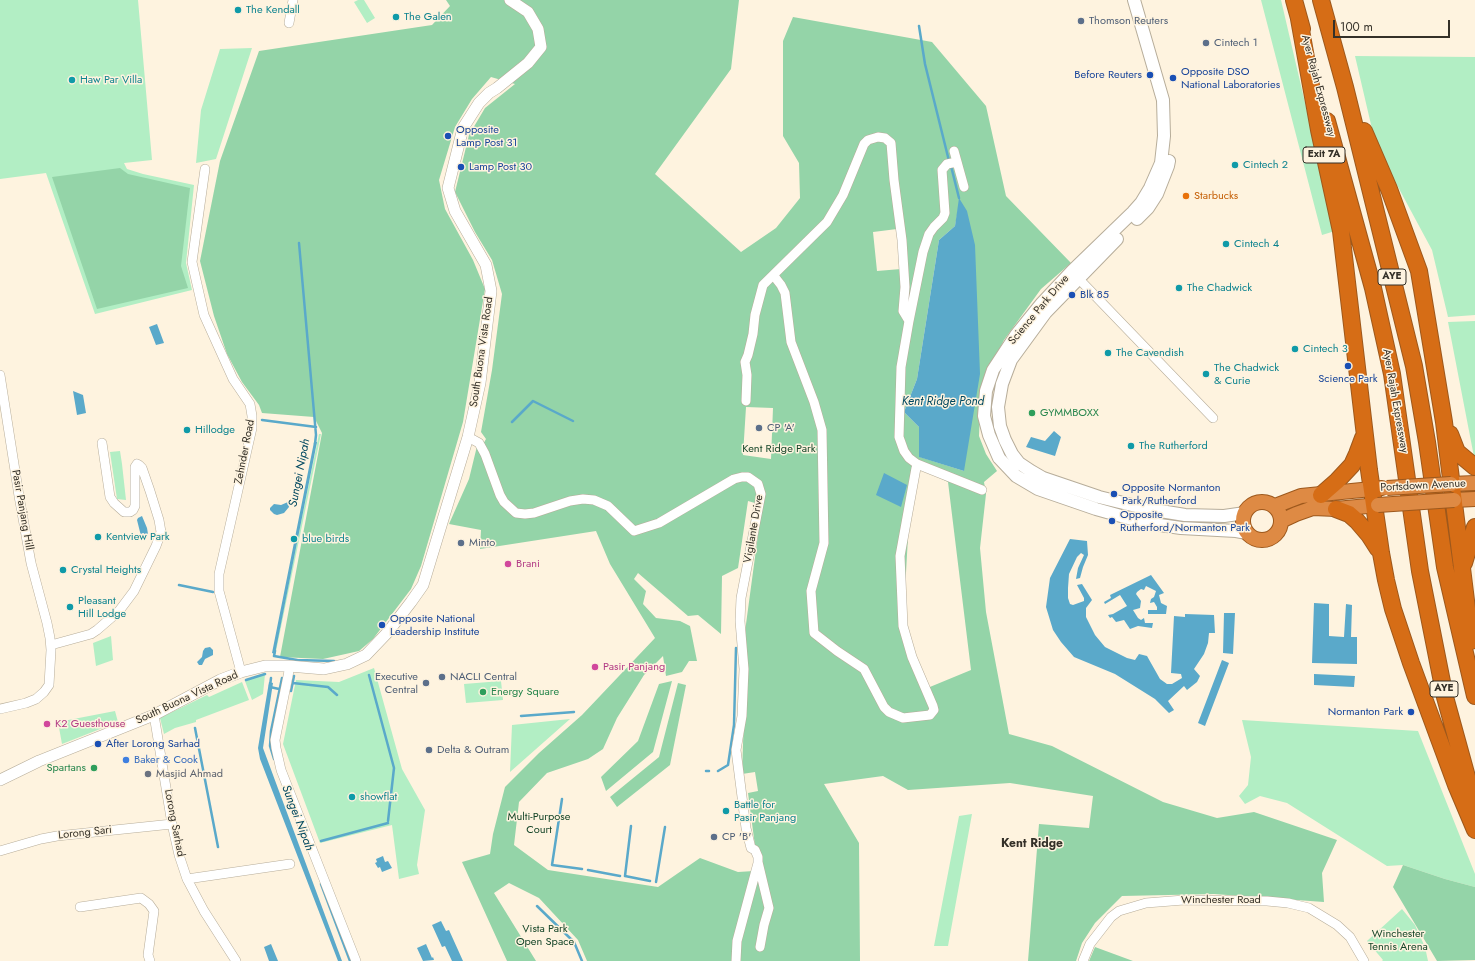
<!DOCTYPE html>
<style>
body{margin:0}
#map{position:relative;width:1475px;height:961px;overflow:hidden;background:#fef3df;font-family:Jost,sans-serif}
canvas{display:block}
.scale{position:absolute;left:1333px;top:20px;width:117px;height:18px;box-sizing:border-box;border:2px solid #343028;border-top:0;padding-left:5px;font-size:12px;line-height:14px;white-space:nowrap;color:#343028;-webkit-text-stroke:3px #fef3df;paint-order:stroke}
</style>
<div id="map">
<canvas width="1475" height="961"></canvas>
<div class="scale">100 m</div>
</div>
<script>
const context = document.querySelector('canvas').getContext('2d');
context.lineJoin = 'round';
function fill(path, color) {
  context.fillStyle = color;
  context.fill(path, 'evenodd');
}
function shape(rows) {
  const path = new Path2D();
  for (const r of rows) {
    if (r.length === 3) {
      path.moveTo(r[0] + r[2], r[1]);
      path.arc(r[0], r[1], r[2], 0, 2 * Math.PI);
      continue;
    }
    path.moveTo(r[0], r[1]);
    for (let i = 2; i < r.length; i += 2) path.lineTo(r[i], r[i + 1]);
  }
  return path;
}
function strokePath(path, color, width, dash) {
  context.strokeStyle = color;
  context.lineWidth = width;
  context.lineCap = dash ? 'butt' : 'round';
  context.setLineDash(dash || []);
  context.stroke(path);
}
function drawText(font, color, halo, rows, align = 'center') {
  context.font = font + ' Jost,sans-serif';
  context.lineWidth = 3;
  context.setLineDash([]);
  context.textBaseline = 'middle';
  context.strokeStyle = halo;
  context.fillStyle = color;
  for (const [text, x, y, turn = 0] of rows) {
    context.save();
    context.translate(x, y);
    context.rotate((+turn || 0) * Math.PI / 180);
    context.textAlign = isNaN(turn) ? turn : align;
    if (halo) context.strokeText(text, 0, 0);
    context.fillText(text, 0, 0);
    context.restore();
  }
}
fill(shape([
 [0,0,138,0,152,160,124,163,127,169,143,174,194,185,186,263,192,290,95,314,46,173,0,179],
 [358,0,364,0,375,18,367,23,354,2],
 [1261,0,1281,0,1335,231,1322,235],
 [252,48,216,159,196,163,201,110,220,49],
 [1355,56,1475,57,1475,315,1448,317,1432,250,1376,146],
 [1475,321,1475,462,1448,322],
 [319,434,321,434,275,656,274,656],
 [120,451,122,464,126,500,117,499,110,452],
 [111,636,113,660,96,666,93,643],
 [374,668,402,769,425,810,417,865,419,874,399,879,392,825,320,843,283,744,296,680,339,682],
 [265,674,263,694,252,700,245,681],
 [501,681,503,700,466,703,464,684],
 [242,682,249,700,196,720,196,722,175,728,164,734,160,718,207,695,209,697],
 [115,711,118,722,62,744,58,722],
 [570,719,510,772,512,725],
 [1242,720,1418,731,1475,874,1475,887,1445,879,1403,865,1387,866,1287,803,1260,796,1245,804,1239,796,1248,785,1251,757],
 [972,814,948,946,934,946,959,816],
 [1402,909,1415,925,1425,947,1428,961,1382,961,1383,960,1367,941]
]), '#b2eec4');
fill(shape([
 [446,0,739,0,731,69,655,174,741,252,776,228,800,198,799,163,783,136,783,41,793,17,932,42,986,106,1006,196,1071,263,1041,289,1004,340,981,387,979,436,986,454,997,471,984,482,986,494,980,548,986,612,1009,734,1052,746,1163,802,1217,818,1254,812,1337,840,1322,873,1324,902,1214,894,1122,896,1095,923,1082,943,1076,961,1028,961,1039,824,1089,828,1093,796,1010,783,908,790,883,776,824,784,859,843,860,961,587,961,578,940,539,898,509,883,494,893,536,961,507,961,462,862,490,854,493,834,505,787,539,753,582,715,655,638,610,564,596,531,480,549,481,530,449,524,469,479,478,442,482,446,486,439,481,432,492,370,502,294,492,260,475,232,455,192,469,135,485,108,515,84,491,77,472,99,455,127,439,180,445,209,473,260,485,289,463,422,421,566,411,589,373,639,359,651,323,659,280,657,322,433,314,417,262,413,259,405,242,382,227,354,214,316,200,261,220,161,259,51,432,25,450,6],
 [960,199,964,471,920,457,919,427,904,412,917,379,939,240,955,226],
 [897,229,901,269,877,271,873,232],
 [746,407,773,408,771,459,743,455],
 [920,468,948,482,971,670,925,689,903,626,909,519],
 [748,501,762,505,744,639,746,656,742,774,755,772,758,791,748,793,755,846,754,871,738,872,700,858,658,887,548,870,514,845,519,802,547,773,588,759,603,749,617,718,644,675,663,656,666,676,682,672,689,661,697,661,690,626,680,621,656,618,643,604,646,591,634,579,638,573,688,616,698,615,721,634,722,576,738,568],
 [120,168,128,174,190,188,181,266,188,288,97,309,52,177],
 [672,681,653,752,606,791,601,777,638,741,659,684],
 [678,683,686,685,670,765,617,807,610,797,659,757],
 [1403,865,1445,879,1475,887,1475,960,1437,961,1393,887],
 [1095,947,1133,961,1089,961]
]), '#94d4a8');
fill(shape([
 [959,198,967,211,975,245,980,374,964,471,919,457,919,427,904,412,917,379,939,240,955,226],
 [157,324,164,343,156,345,149,327],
 [73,391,83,395,86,413,77,415],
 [1054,431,1061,437,1055,456,1026,447,1031,437,1045,441],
 [314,442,317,442,275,654,272,653],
 [884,473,907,485,901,507,876,495],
 [288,502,289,507,284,513,277,515,274,514,270,510,270,508,274,504,281,505],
 [142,516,147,528,148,534,146,536,141,536,137,520,138,518],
 [1070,539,1087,541,1088,555,1083,567,1080,578,1076,579,1078,568,1084,555,1081,553,1077,557,1069,574,1068,588,1068,598,1070,604,1073,605,1084,601,1084,598,1077,585,1082,584,1092,600,1086,608,1086,617,1095,635,1105,647,1127,658,1135,660,1139,654,1147,656,1160,679,1167,684,1172,684,1182,678,1181,674,1171,673,1174,616,1185,617,1185,614,1214,615,1215,633,1209,633,1208,643,1204,654,1194,669,1200,676,1197,682,1187,690,1184,686,1168,701,1174,710,1169,713,1155,699,1115,674,1074,657,1061,642,1053,630,1046,607,1050,578],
 [1151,575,1164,593,1159,595,1161,603,1167,606,1166,614,1148,614,1148,610,1157,610,1157,607,1154,602,1150,603,1151,599,1154,597,1156,591,1146,586,1144,590,1141,589,1137,592,1136,594,1141,601,1140,608,1133,610,1138,618,1141,620,1144,618,1145,623,1153,623,1152,628,1138,626,1130,629,1124,620,1116,622,1112,617,1110,618,1108,615,1113,614,1127,606,1120,595,1105,604,1104,602,1111,598,1110,595],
 [1314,603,1329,604,1329,636,1344,637,1346,604,1352,605,1351,637,1357,637,1357,664,1312,663],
 [1224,613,1235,613,1233,654,1223,653],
 [210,647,213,650,213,655,205,659,202,665,199,665,197,662,202,657,203,651,205,648],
 [1222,660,1229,663,1205,726,1198,723],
 [1314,674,1355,676,1354,687,1314,685],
 [269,682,273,683,263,748,342,961,338,961,260,759,258,748],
 [383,856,385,862,388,861,392,868,382,872,380,867,378,868,375,863,377,862,376,859],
 [441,921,446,931,449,930,463,961,452,961,445,946,442,947,432,925],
 [271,944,278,961,269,961,264,947],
 [426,944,432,958,433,957,434,960,423,961,417,948]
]), '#5aa9ca');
strokePath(shape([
 [919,26,925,64,949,161],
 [951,166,959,198],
 [299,243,316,435,315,444],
 [262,420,316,427],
 [512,422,533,401,573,421],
 [179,585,213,592],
 [275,651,274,656,297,660],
 [297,660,334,661],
 [369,675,394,768,388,821],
 [246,680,265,674],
 [293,683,328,687,337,695],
 [270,686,271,678],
 [270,687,279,689],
 [291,691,294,676],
 [521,716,574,712],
 [195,728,218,847],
 [274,759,270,746,271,731,282,678],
 [706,771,709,771],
 [718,771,728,765,734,725,736,648],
 [562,799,552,865,582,869],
 [321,841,388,823],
 [588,870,620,876],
 [625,876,631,826],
 [625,876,650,881],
 [656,882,665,827],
 [321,884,350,961],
 [537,906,574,942,582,961]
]), '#5aa9ca', 2.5);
const minor = shape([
 [289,23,293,0],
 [954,151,964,187],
 [957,162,947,164,942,170,945,213,943,218,934,227,929,234,923,252,909,321,901,367,899,437,904,451,909,458,917,464,982,490],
 [205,169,192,262,204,315,233,379,250,404,252,416,252,428,219,574,219,591,241,672],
 [774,276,781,285,785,293,791,342,814,402,822,430,824,543,811,591,814,633,837,651,864,669,884,707,889,712,903,718,930,715,934,710,933,706,912,657,903,626,900,556,916,468],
 [1078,278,1213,418],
 [0,375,19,496,31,563,47,623,50,638,51,650,49,685,44,692,36,699,26,703,0,709],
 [746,401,747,375,745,362,748,355,753,334,755,315,763,285,827,222,843,195,864,144,868,140,878,137,885,138,891,143,894,180,902,240,905,287,903,311,909,321],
 [468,437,479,443,485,454,500,495,504,502,516,513,525,514,534,513,570,501,583,499,594,500,608,506,634,531,659,523,734,479,742,477,748,477,758,484,761,494,741,598,740,621,744,669,742,716,736,750,746,828,751,848,755,850,758,857,758,862,769,908,764,925,760,947],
 [51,645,91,634,97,630,119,611,134,591,156,546,161,532,159,520,150,491,142,468,139,465,137,464,135,467,135,506,133,510,130,512,124,512,114,503,110,497,102,443],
 [289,666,289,671,275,740,276,748,281,770,356,961],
 [154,715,172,824,179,855,187,879,204,911,236,961],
 [0,851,41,839,57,836,172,824],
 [187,879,290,864],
 [80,907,141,898,149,904,154,911,148,955,150,961],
 [736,961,737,941,758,863],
 [1083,961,1090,944,1111,917,1119,911,1146,903,1184,900,1267,901,1288,903,1309,908,1337,925,1350,937,1364,961]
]);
const tertiary = shape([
 [0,780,39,761,154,715,220,680,241,672,265,666,289,666,324,669,347,664,366,655,388,632,411,602,423,585,468,437,480,383,491,291,486,265,455,211,448,188,463,128,479,103,489,93,497,88,528,63,541,47,538,29,528,12,510,0]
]);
const secondary = shape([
 [1134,0,1163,100,1164,136,1161,163,1150,188,1141,203,1133,212,1072,271,1042,303,1016,335,993,370,986,391,984,416,989,435,999,458,1016,476,1038,489,1096,509,1146,523,1181,528,1236,531,1247,533],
 [1137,219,1148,208,1157,194,1168,166,1169,161],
 [1117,239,1046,312,1011,360,1002,384,998,407,1000,426,1005,440,1012,454,1019,463,1031,471,1043,478,1099,497,1148,509,1185,515,1224,516,1245,513]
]);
const trunk = shape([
 [1451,484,1475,483],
 [1454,500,1475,499],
 [1262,521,19],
 [1275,506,1301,496,1382,488],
 [1281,521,1296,514,1313,508,1336,509,1378,505]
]);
const motorway = shape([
 [1294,0,1302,29],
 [1321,0,1345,87,1414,366,1427,442,1445,567,1475,696],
 [1299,19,1319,130,1341,231,1369,470,1381,553,1386,580,1393,609,1411,663,1456,785,1475,830],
 [1327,121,1373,288,1392,374,1420,571,1445,697,1475,806],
 [1364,131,1389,189,1419,271,1444,422,1471,641],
 [1450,434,1457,452,1475,467],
 [1321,495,1337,481,1352,465,1357,454,1363,438],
 [1336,509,1349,514,1357,521,1369,535,1378,549],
 [1464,563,1475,527]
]);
strokePath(minor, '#b7ad9a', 10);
strokePath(tertiary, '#b7ad9a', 12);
strokePath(secondary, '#b7ad9a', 14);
strokePath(trunk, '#9d581c', 16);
strokePath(motorway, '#9d581c', 18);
strokePath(minor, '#fff', 9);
strokePath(tertiary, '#fff', 11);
strokePath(secondary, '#fff', 12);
strokePath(trunk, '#de8a44', 14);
strokePath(motorway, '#d66d16', 16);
const trunkBridge = shape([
 [1387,488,1451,484],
 [1378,505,1454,500]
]);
strokePath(trunkBridge, '#9d581c', 16, []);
strokePath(trunkBridge, '#de8a44', 14);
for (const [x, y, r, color] of [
 [238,10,4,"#0f9aa8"],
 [396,17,4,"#0f9aa8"],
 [1081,21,4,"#5c6f8a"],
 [1206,43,4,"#5c6f8a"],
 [1150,75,4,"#1a4fb4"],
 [1173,78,4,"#1a4fb4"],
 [72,80,4,"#0f9aa8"],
 [448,136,4,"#1a4fb4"],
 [1235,165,4,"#0f9aa8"],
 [461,167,4,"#1a4fb4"],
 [1186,196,4,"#e8710a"],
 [1226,244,4,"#0f9aa8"],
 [1179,288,4,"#0f9aa8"],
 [1072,295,4,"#1a4fb4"],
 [1295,349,4,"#0f9aa8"],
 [1108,353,4,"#0f9aa8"],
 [1348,366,4,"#1a4fb4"],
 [1206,374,4,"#0f9aa8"],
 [1032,413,4,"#2e9e5b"],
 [759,428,4,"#5c6f8a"],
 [187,430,4,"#0f9aa8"],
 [1131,446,4,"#0f9aa8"],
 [1114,494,4,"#1a4fb4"],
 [1112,521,4,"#1a4fb4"],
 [98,537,4,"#0f9aa8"],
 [294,539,4,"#0f9aa8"],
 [461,543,4,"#5c6f8a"],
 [508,564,4,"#d1479c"],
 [63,570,4,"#0f9aa8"],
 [70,607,4,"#0f9aa8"],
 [382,625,4,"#1a4fb4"],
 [595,667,4,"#d1479c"],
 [442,677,4,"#5c6f8a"],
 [426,683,4,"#5c6f8a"],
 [483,692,4,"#2e9e5b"],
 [1411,712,4,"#1a4fb4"],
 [47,724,4,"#d1479c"],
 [98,744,4,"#1a4fb4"],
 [429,750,4,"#5c6f8a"],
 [126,760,4,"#3f7fe0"],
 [94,768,4,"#2e9e5b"],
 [148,774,4,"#6b7280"],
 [352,797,4,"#0f9aa8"],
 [726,811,4,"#0f9aa8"],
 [714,837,4,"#5c6f8a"]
]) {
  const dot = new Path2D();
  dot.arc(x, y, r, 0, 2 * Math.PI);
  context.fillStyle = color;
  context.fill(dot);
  strokePath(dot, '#fef3df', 1.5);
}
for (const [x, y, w] of [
 [1324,155,42],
 [1392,277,28],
 [1444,689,28]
]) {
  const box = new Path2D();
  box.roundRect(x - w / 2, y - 8, w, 16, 3);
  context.fillStyle = '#fef3df';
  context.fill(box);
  strokePath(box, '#343028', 1);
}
drawText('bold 10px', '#343028', null, [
 ["Exit 7A",1324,155],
 ["AYE",1392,277],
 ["AYE",1444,689]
]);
drawText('11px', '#0d838f', '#fef3df', [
 ["The Kendall",246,10],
 ["The Galen",404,17],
 ["Haw Par Villa",80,80],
 ["Cintech 2",1243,165],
 ["Cintech 4",1234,244],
 ["The Chadwick",1187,288],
 ["Cintech 3",1303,349],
 ["The Cavendish",1116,353],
 ["The Chadwick",1214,368],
 ["& Curie",1214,381],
 ["Hillodge",195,430],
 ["The Rutherford",1139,446],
 ["Kentview Park",106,537],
 ["blue birds",302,539],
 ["Crystal Heights",71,570],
 ["Pleasant",78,601],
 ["Hill Lodge",78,614],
 ["showflat",360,797],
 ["Battle for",734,805],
 ["Pasir Panjang",734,818]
], 'left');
drawText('11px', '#4e5e75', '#fef3df', [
 ["Thomson Reuters",1089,21],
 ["Cintech 1",1214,43],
 ["CP 'A'",767,428],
 ["Minto",469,543],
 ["Executive",418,677,"right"],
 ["Central",418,690,"right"],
 ["NACLI Central",450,677],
 ["Delta & Outram",437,750],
 ["CP 'B'",722,837]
], 'left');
drawText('11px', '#164399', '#fef3df', [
 ["Opposite DSO",1181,72],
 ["National Laboratories",1181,85],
 ["Before Reuters",1142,75,"right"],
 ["Opposite",456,130],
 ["Lamp Post 31",456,143],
 ["Lamp Post 30",469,167],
 ["Blk 85",1080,295],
 ["Science Park",1348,379,"center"],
 ["Opposite Normanton",1122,488],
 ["Park/Rutherford",1122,501],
 ["Opposite",1120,515],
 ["Rutherford/Normanton Park",1120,528],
 ["Opposite National",390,619],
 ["Leadership Institute",390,632],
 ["Normanton Park",1403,712,"right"],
 ["After Lorong Sarhad",106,744]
], 'left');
drawText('11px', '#343028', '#fef3df', [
 ["Ayer Rajah Expressway",1318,86,75],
 ["Science Park Drive",1039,310,-50],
 ["South Buona Vista Road",482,352,-82],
 ["Ayer Rajah Expressway",1395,401,80],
 ["Zehnder Road",245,452,-79],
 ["Portsdown Avenue",1423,486,-3],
 ["Pasir Panjang Hill",22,510,80],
 ["Vigilante Drive",754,529,-80],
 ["South Buona Vista Road",187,698,-25],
 ["Lorong Sarhad",174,823,79],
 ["Lorong Sari",85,833,-6],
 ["Winchester Road",1221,900]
]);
drawText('11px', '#c56008', '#fef3df', [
 ["Starbucks",1194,196]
], 'left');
drawText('11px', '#27864d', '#fef3df', [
 ["GYMMBOXX",1040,413],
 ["Energy Square",491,692],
 ["Spartans",86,768,"right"]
], 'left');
drawText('11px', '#154528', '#fef3df', [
 ["Kent Ridge Park",779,449],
 ["Multi-Purpose",539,817],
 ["Court",539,830],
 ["Vista Park",545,929],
 ["Open Space",545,942],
 ["Winchester",1398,934],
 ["Tennis Arena",1398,947]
]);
drawText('11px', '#b23c85', '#fef3df', [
 ["Brani",516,564],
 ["Pasir Panjang",603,667],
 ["K2 Guesthouse",55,724]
], 'left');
drawText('11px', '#366cbe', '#fef3df', [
 ["Baker & Cook",134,760]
], 'left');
drawText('11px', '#5b616d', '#fef3df', [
 ["Masjid Ahmad",156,774]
], 'left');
drawText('italic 12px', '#014860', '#fef3df', [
 ["Kent Ridge Pond",943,402],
 ["Sungei Nipah",300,473,-79],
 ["Sungei Nipah",297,818,69]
]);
drawText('bold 12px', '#343028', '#fef3df', [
 ["Kent Ridge",1032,844]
]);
</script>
